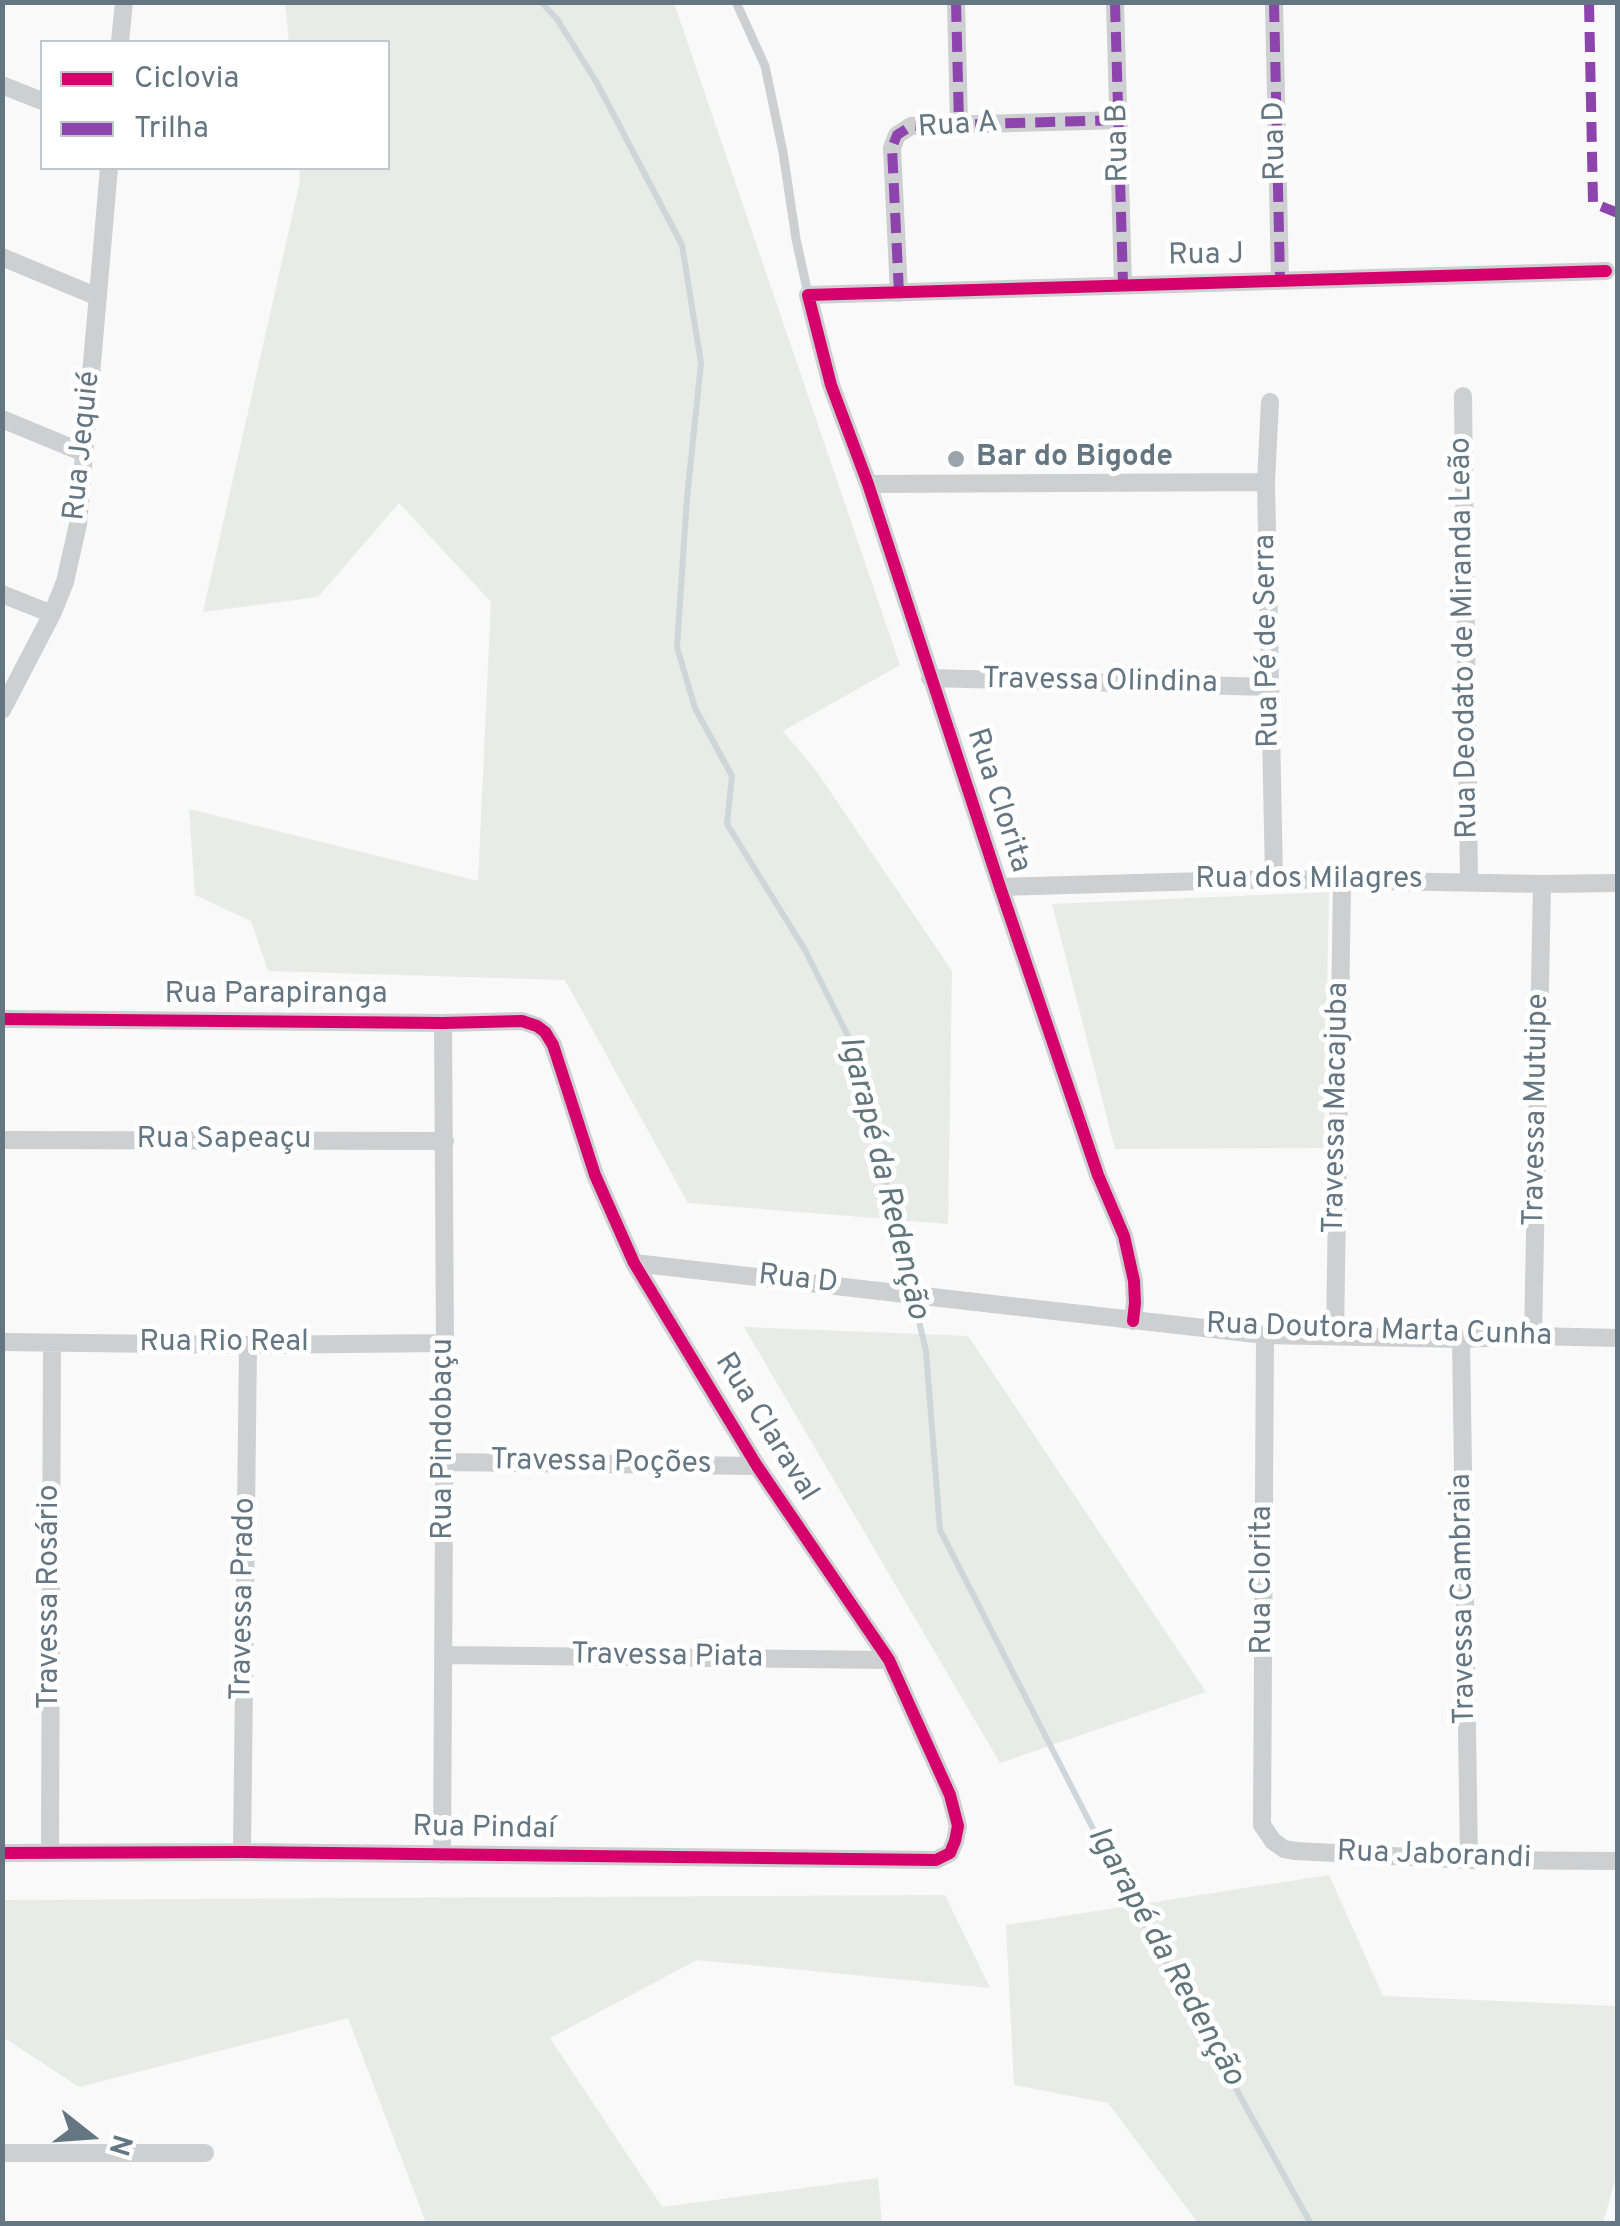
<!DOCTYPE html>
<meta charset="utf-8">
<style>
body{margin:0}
#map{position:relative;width:1620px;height:2226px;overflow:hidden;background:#f9f9f9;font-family:Overpass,sans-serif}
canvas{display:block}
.frame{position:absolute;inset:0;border:5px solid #657683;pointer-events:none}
.legend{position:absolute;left:40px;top:40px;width:350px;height:130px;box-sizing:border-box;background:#fff;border:2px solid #c1c8cd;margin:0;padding:12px 18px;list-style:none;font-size:30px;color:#657683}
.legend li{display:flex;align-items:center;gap:20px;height:50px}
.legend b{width:50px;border:2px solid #c1c8cd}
.north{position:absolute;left:40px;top:2086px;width:100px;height:100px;-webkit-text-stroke:8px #fff;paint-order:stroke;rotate:107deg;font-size:28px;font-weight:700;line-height:40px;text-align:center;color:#657683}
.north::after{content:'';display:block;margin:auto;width:35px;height:45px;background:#657683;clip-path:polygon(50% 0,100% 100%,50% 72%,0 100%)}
</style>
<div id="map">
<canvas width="1620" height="2226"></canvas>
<div class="frame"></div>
<ul class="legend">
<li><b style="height:12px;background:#d6006c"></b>Ciclovia</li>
<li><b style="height:12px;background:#8e44ad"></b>Trilha</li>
</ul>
<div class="north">N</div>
</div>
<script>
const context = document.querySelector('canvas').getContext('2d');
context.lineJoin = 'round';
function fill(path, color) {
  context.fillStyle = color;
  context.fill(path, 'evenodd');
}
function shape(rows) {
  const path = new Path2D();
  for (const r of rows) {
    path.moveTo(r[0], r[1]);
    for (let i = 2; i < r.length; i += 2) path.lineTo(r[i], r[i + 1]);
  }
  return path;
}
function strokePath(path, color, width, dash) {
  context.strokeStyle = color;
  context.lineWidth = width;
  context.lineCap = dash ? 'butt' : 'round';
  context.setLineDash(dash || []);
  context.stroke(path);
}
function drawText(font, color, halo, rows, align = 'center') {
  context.font = font + ' Overpass,sans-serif';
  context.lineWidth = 10;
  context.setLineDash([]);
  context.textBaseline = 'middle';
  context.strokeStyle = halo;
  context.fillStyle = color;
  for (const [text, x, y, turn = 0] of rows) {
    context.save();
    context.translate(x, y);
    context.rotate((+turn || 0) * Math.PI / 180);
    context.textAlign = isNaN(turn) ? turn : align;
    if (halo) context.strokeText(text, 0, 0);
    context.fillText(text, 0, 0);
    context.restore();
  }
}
fill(shape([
 [285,3,674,3,900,665,783,731,817,772,952,971,948,1224,688,1203,565,980,268,971,251,921,195,895,189,809,478,881,491,602,399,503,318,597,203,612,300,181,299,168,388,168,388,42,289,42],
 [1329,892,1324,1148,1115,1149,1052,904],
 [744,1327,968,1336,1206,1692,1000,1763],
 [1329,1875,1383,1996,1617,2006,1617,2179,1615,2180,1603,2223,1198,2223,1108,2103,1014,2085,1006,1925],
 [945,1895,990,1988,697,1960,550,2038,662,2207,878,2178,882,2223,426,2223,348,2018,79,2087,3,2037,3,1900]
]), '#e8ebe6');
strokePath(shape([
 [541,2,557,19,597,83,682,245,701,363,687,498,677,647,695,708,732,776,727,824,805,950,855,1050,926,1351,940,1530,1108,1858,1311,2224]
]), '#ced6d9', 6);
strokePath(shape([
 [736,2,765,66,783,152,796,239,808,294]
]), '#cecfd0', 9);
strokePath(shape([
 [956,2,959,124],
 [1115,2,1123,284],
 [1274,2,1280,280],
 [120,42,124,2],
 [2,85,42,101],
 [2,257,98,297],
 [899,293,892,148,897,135,911,126,1120,120],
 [1463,396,1469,881],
 [1270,402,1266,482,1274,879],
 [2,419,84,453],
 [868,484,1266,482],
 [2,594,52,614],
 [930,678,1270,687],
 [2,710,52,614,65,582,78,524,109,168],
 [1000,887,1274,879,1542,884,1618,883],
 [2,1019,443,1023,522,1021,537,1026,545,1032,553,1045,595,1175,634,1263,757,1466,889,1660,950,1795,958,1826,955,1841,950,1853,936,1860,242,1852,2,1853],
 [2,1140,445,1141],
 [634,1263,1265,1335,1461,1339,1533,1336,1618,1338],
 [1133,1321,1135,1303,1134,1281,1124,1236,1098,1175,1000,887,868,484,831,385,808,295,1606,271],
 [1265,1335,1262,1825,1273,1841,1284,1849,1296,1851,1469,1860,1618,1861],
 [1335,1335,1342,882],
 [1533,1336,1542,884],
 [1461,1339,1469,1860],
 [2,1342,248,1345,445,1343],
 [445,1462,757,1466],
 [444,1655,889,1660],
 [50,1852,52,1343],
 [242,1852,248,1345],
 [442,1855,445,1343,443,1023],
 [2,2153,205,2153]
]), '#cecfd0', 18);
strokePath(shape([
 [956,2,959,124],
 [1115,2,1123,284],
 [1274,2,1280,280],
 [1589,2,1593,203,1618,213],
 [899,293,892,148,897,135,911,126,1120,120]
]), '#8e44ad', 10, [20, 10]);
strokePath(shape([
 [2,1019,443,1023,522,1021,537,1026,545,1032,553,1045,595,1175,634,1263,757,1466,889,1660,950,1795,958,1826,955,1841,950,1853,936,1860,242,1852,2,1853],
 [1133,1321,1135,1303,1134,1281,1124,1236,1098,1175,1000,887,868,484,831,385,808,295,1606,271]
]), '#d6006c', 12);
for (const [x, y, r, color] of [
 [956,459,10,"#99a4ac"]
]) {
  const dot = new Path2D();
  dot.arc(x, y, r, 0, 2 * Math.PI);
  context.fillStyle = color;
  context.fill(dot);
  strokePath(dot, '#fff', 4);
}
drawText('30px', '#657683', '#fff', [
 ["Rua A",958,127,-4],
 ["Rua D",1277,141,-91],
 ["Rua B",1120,143,-91],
 ["Rua J",1206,257,-1],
 ["Rua Jequié",84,446,-84],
 ["Rua Deodato de Miranda Leão",1466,638,-91],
 ["Rua Pé de Serra",1269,641,-91],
 ["Travessa Olindina",1100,683,1],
 ["Rua Clorita",997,801,72],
 ["Rua dos Milagres",1309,881],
 ["Rua Parapiranga",276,996],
 ["Travessa Macajuba",1338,1108,-89],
 ["Travessa Mutuipe",1538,1110,-89],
 ["Rua Sapeaçu",224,1141],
 ["Rua D",798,1281,6],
 ["Rua Doutora Marta Cunha",1379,1332,2],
 ["Rua Rio Real",224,1344],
 ["Rua Claraval",765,1428,58],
 ["Rua Pindobaçu",445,1439,-90],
 ["Travessa Poções",601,1464,1],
 ["Rua Clorita",1264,1580,-90],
 ["Travessa Rosário",51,1597,-90],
 ["Travessa Prado",245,1599,-89],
 ["Travessa Cambraia",1465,1599,-91],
 ["Travessa Piata",667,1658,1],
 ["Rua Pindaí",484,1830,1],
 ["Rua Jaborandi",1434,1857,2]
]);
drawText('bold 30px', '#657683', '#fff', [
 ["Bar do Bigode",976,459]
], 'left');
drawText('italic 32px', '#60757c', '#fff', [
 ["Igarapé da Redenção",882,1178,76],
 ["Igarapé da Redenção",1164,1957,61]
]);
</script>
